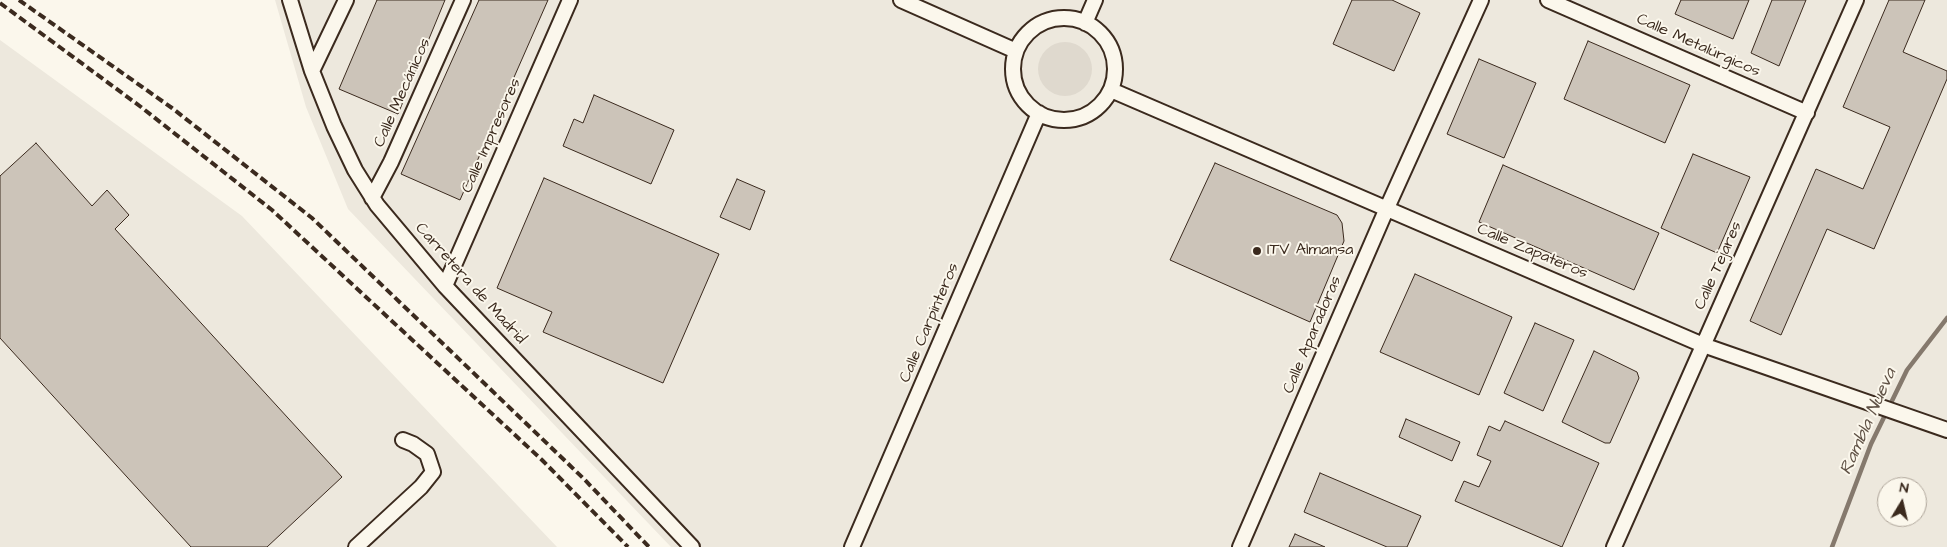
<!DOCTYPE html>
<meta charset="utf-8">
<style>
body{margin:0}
#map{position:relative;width:1947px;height:547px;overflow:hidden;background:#fbf7ec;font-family:"Architects Daughter",sans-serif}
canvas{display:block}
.north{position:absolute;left:1877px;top:477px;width:50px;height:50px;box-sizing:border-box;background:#fbf7ec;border:1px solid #aea59a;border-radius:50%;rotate:9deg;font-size:14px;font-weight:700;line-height:20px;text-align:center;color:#3b2a1e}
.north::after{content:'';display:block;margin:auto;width:18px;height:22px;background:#3b2a1e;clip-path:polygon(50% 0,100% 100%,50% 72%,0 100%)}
</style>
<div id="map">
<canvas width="1947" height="547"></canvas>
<div class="north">N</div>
</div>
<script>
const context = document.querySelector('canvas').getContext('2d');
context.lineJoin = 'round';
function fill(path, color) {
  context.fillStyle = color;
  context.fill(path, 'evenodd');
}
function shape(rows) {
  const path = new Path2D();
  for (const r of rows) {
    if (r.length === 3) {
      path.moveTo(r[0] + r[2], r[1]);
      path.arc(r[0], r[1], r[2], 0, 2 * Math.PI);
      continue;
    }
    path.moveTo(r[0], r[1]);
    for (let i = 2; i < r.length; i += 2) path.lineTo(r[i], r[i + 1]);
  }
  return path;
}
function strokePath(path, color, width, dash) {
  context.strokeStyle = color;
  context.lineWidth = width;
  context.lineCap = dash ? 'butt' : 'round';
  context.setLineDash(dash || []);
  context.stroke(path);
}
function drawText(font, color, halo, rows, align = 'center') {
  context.font = font + ' "Architects Daughter",sans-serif';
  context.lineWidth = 4;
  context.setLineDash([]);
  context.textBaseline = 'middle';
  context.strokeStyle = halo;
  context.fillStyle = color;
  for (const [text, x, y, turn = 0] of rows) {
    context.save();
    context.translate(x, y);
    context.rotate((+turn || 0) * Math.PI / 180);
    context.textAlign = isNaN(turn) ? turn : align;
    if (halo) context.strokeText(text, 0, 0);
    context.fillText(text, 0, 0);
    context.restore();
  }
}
fill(shape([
 [275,0,1947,0,1947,547,671,547,348,209,306,107],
 [1887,487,1917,487,1917,517,1887,517],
 [0,40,242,216,557,547,0,547]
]), '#ede8dd');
fill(shape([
 [1065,69,27]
]), '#dfd9ce');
strokePath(shape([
 [1832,547,1871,444,1907,370,1947,318]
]), '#85796d', 4.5);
const building = shape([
 [377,0,445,0,398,114,339,89,377,0],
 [479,0,548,0,460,200,401,174,479,0],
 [1352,0,1392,0,1420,13,1394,71,1333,44,1352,0],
 [1681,0,1749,0,1733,39,1675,14,1681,0],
 [1772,0,1806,0,1779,66,1751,53,1772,0],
 [1889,0,1925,0,1903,52,1947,71,1947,79,1874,249,1827,229,1781,335,1750,321,1816,169,1863,189,1890,127,1843,107,1889,0],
 [1588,41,1690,85,1665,143,1564,99,1588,41],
 [1479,59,1536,83,1504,158,1447,134,1479,59],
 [594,95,674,130,651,184,563,146,574,119,583,123,594,95],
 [36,143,92,206,107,190,129,215,115,229,342,477,267,547,191,547,0,338,0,176,36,143],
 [1693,154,1750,177,1717,253,1661,228,1693,154],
 [1215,163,1337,215,1342,223,1344,241,1310,322,1170,260,1215,163],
 [1503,165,1659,233,1634,290,1479,222,1503,165],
 [544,178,719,254,663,383,543,332,552,312,497,288,544,178],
 [737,179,765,191,750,230,720,217,737,179],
 [1415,274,1512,317,1479,395,1380,352,1415,274],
 [1535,323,1574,340,1543,411,1504,393,1535,323],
 [1594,351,1637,372,1639,378,1610,443,1605,443,1562,422,1594,351],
 [1406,419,1460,442,1452,461,1399,437,1406,419],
 [1505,421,1599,463,1562,547,1455,501,1464,481,1479,487,1491,461,1477,455,1489,426,1500,431,1505,421],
 [1320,473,1421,516,1407,547,1387,547,1304,512,1320,473],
 [1295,534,1325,547,1289,547,1295,534]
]);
fill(building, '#ccc4b9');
strokePath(building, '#3b2a1e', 1);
const street = shape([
 [290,0,312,71,334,126,355,170,377,205,445,286,692,547],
 [901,0,1016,51],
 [1548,0,1807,113],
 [1064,69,51],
 [1085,23,1095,0],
 [312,71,346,0],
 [1111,90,1703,345,1947,430],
 [372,198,391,162,463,0],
 [445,286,570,0],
 [356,547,421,487,433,472,427,454,413,444,403,440],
 [852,547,1039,113],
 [1240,547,1387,208,1481,0],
 [1614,547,1856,0]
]);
strokePath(street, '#3b2a1e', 18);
strokePath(street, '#fbf7ec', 14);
strokePath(shape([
 [19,0,172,108,312,218,584,479,649,547],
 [0,3,141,107,272,210,542,460,628,547]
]), '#3b2a1e', 4, [8, 4]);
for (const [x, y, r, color] of [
 [1257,251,5,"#3b2a1e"]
]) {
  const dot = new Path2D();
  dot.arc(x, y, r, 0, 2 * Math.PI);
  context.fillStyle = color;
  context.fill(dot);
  strokePath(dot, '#fbf7ec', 2);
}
drawText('16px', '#3b2a1e', '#fbf7ec', [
 ["Calle Metalúrgicos",1698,46,24],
 ["Calle Mecánicos",403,93,-66],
 ["Calle Impresores",492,136,-66],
 ["Calle Zapateros",1532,252,23],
 ["Calle Tejares",1719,266,-66],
 ["Carretera de Madrid",470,284,48],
 ["Calle Carpinteros",930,323,-67],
 ["Calle Aparadoras",1313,335,-67]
]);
drawText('16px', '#3b2a1e', '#fbf7ec', [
 ["ITV Almansa",1267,251]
], 'left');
drawText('italic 18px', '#605246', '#fbf7ec', [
 ["Rambla Nueva",1869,422,-66]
]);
</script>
